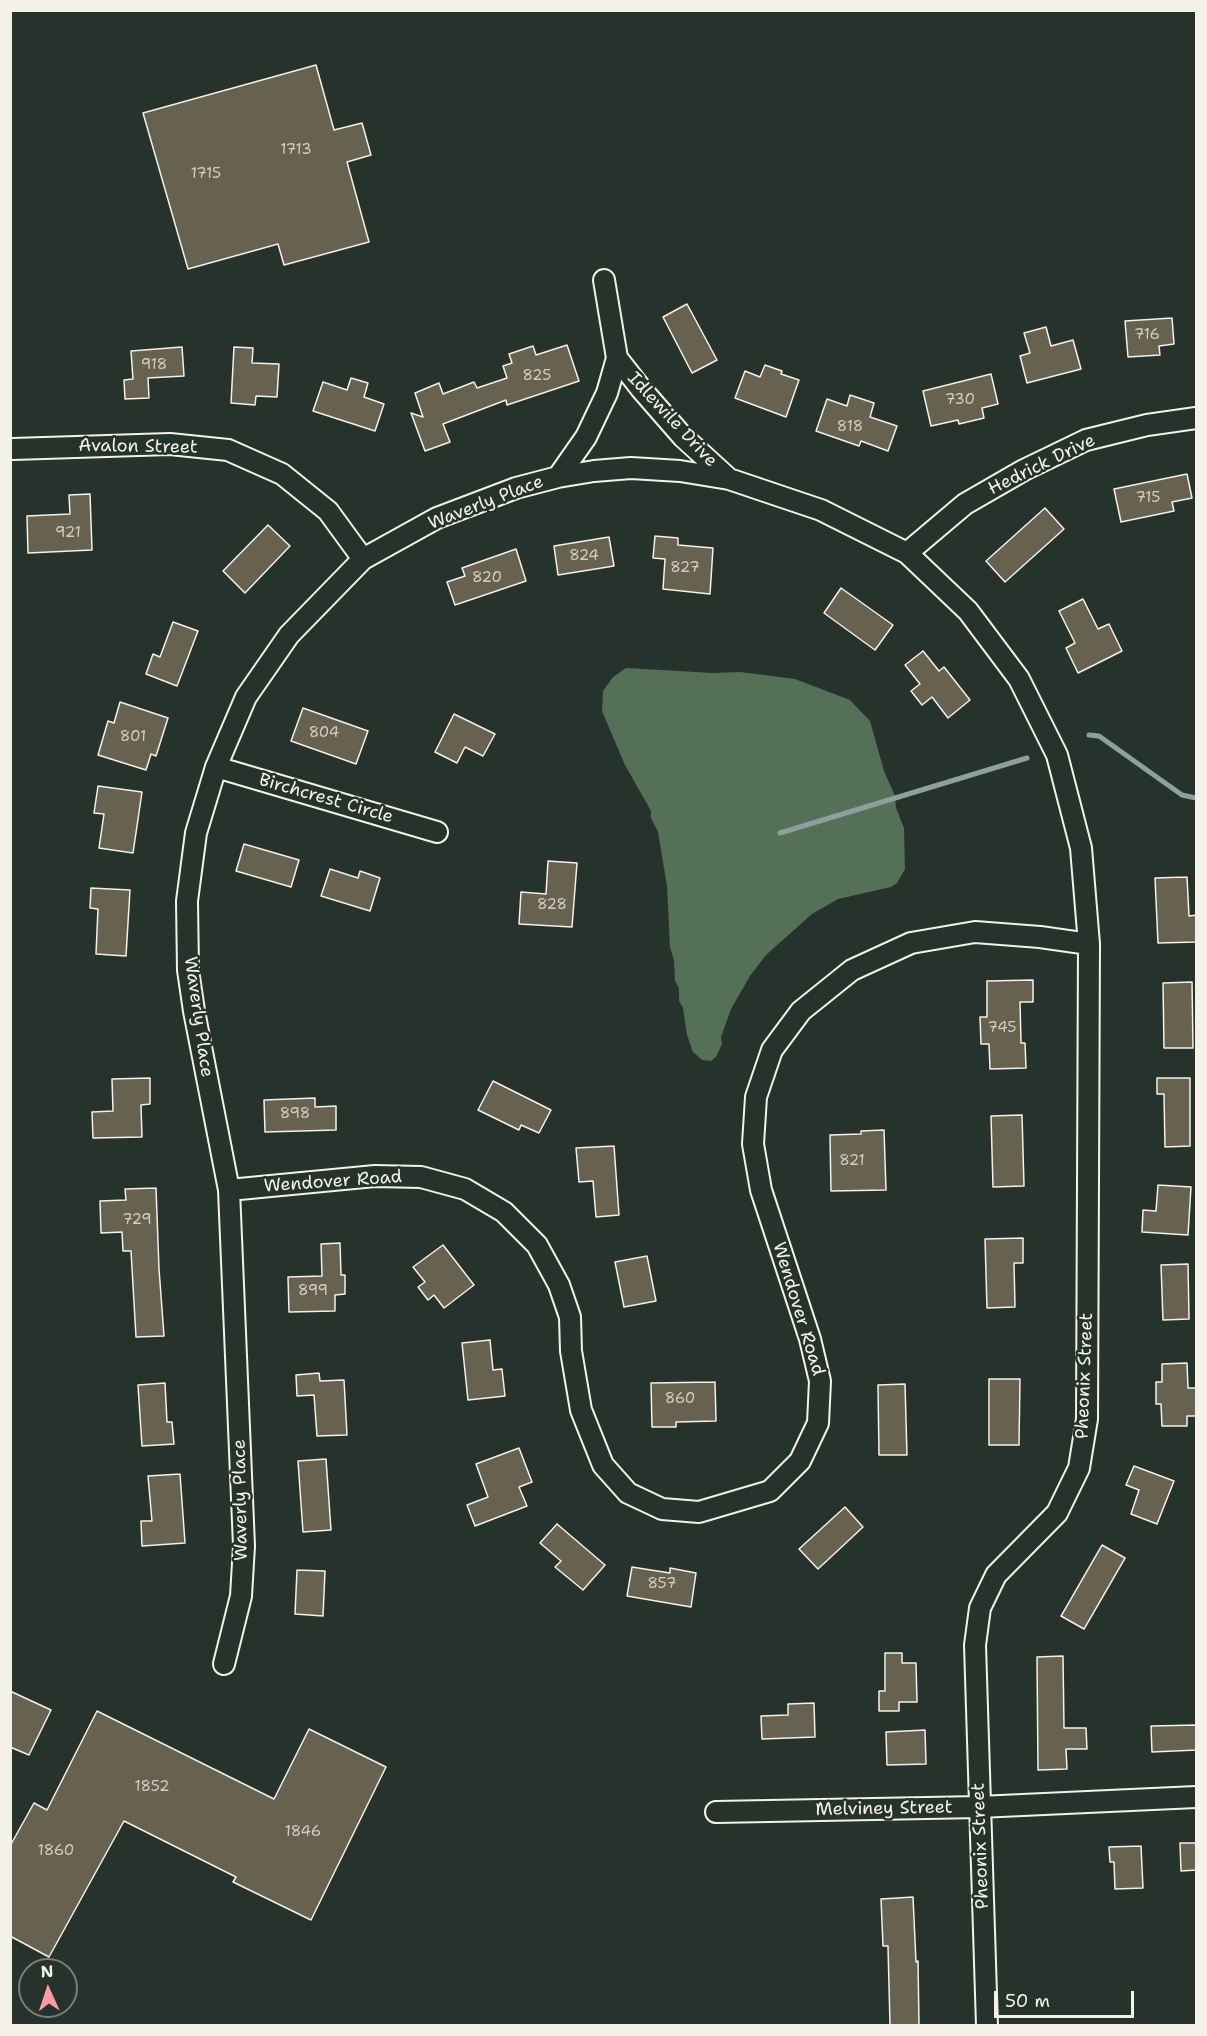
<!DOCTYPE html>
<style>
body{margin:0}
#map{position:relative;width:1207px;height:2036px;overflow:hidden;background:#26332d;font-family:"Shantell Sans",sans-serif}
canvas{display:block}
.frame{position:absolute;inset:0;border:12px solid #f4f1e8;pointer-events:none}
.north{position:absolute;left:18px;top:1958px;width:60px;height:60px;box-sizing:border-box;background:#26332d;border:2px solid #787f78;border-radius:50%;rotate:357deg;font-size:16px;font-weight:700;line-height:24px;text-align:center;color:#f4f1e8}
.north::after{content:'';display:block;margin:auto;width:21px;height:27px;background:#ff9aa2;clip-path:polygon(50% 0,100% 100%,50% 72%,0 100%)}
.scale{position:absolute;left:994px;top:1991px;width:140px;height:27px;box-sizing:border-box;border:3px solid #f4f1e8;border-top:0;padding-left:8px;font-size:18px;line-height:21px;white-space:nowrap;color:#f4f1e8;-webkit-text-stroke:4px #26332d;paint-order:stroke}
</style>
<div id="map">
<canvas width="1207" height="2036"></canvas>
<div class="frame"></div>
<div class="north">N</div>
<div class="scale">50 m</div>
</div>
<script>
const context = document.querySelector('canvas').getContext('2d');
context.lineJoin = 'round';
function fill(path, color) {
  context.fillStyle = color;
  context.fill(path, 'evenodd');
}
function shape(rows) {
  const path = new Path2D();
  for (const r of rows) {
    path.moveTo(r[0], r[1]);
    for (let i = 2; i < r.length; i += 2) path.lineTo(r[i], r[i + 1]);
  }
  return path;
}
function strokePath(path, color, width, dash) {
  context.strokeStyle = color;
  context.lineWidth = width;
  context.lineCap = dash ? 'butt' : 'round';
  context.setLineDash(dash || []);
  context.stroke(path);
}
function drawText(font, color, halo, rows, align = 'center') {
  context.font = font + ' "Shantell Sans",sans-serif';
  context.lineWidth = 5;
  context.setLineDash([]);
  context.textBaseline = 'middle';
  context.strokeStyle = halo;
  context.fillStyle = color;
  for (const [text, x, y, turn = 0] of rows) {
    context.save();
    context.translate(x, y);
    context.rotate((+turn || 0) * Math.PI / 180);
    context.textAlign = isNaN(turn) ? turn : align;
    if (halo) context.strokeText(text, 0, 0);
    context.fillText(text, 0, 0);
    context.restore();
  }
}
fill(shape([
 [626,668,713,673,740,672,795,679,850,700,870,721,884,771,895,796,896,808,904,828,905,869,897,883,891,887,838,899,812,914,766,955,750,976,731,1009,721,1037,722,1044,716,1057,711,1061,702,1060,693,1052,687,1035,683,1008,679,1001,679,988,675,981,674,961,670,947,667,886,658,832,651,818,651,811,625,765,602,711,603,691,613,677]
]), '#547158');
strokePath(shape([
 [1089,735,1099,736,1182,795,1196,798],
 [780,833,1027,758]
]), '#8ca19d', 5);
const building = shape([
 [316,65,334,130,362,123,371,155,347,162,369,242,284,265,278,244,188,269,143,113,316,65],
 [687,304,717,360,692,373,663,317,687,304],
 [1172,318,1174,344,1159,346,1160,355,1128,357,1125,321,1172,318],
 [1046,327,1051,346,1073,340,1081,369,1027,383,1020,356,1030,353,1024,333,1046,327],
 [567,345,579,381,507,405,506,400,443,424,450,442,425,451,411,413,423,417,415,393,439,383,443,394,474,382,477,388,507,378,503,366,512,363,509,354,533,346,536,355,567,345],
 [182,347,184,376,148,378,149,398,125,399,124,380,133,379,131,351,182,347],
 [234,347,253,348,252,363,279,364,277,397,256,396,255,405,231,403,234,347],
 [765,365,782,371,781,374,799,380,786,417,735,398,745,371,760,377,765,365],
 [991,374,998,404,982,408,984,418,959,424,958,420,931,426,923,391,991,374],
 [351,378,368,383,364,397,384,404,375,431,313,411,323,382,347,390,351,378],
 [850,395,874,403,870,417,897,426,888,451,861,441,859,446,816,431,827,399,847,406,850,395],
 [1187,474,1192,498,1172,502,1174,511,1121,522,1114,489,1187,474],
 [90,494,92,550,28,553,27,516,70,514,69,495,90,494],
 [1045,508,1064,529,1005,582,986,561,1045,508],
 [268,525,290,546,245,593,223,571,268,525],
 [655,536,678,538,678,545,713,548,710,594,663,589,665,559,653,558,655,536],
 [609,537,614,566,558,575,554,546,609,537],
 [516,549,526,581,455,605,447,582,465,576,462,568,516,549],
 [841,588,893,625,875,650,824,613,841,588],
 [1083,599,1098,629,1109,624,1122,651,1078,673,1066,648,1075,643,1059,611,1083,599],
 [173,622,198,631,177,686,146,674,153,654,160,657,173,622],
 [923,651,939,671,944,667,970,700,948,718,932,697,922,705,911,691,920,684,905,665,923,651],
 [120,702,168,718,156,756,151,754,146,770,98,755,108,721,114,723,120,702],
 [303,708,368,731,356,764,291,741,303,708],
 [454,714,495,734,483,756,465,747,457,763,435,752,454,714],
 [98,786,142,792,133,853,99,848,104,814,94,813,98,786],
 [244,844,299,860,291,887,236,871,244,844],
 [548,861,577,863,572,927,519,924,521,892,546,894,548,861],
 [330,869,358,878,360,871,380,878,370,911,321,896,330,869],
 [1187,877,1189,916,1197,915,1197,942,1158,943,1155,878,1187,877],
 [91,888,130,890,126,956,96,954,98,909,90,908,91,888],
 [1033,980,1033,1002,1020,1002,1021,1043,1025,1043,1026,1068,990,1069,989,1044,981,1044,980,1017,987,1017,987,981,1033,980],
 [1192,982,1193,1048,1164,1048,1163,983,1192,982],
 [150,1078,150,1104,141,1105,142,1137,93,1138,92,1112,113,1111,112,1079,150,1078],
 [1157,1078,1190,1078,1190,1146,1165,1147,1164,1094,1157,1094,1157,1078],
 [493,1081,551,1110,539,1133,521,1125,519,1130,478,1110,493,1081],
 [315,1098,315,1107,336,1106,336,1130,265,1132,264,1100,315,1098],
 [1022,1115,1024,1186,993,1187,991,1116,1022,1115],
 [884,1130,886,1190,831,1191,830,1135,861,1134,861,1131,884,1130],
 [614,1146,619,1215,596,1217,593,1181,579,1182,576,1148,614,1146],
 [1158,1185,1191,1187,1188,1235,1142,1232,1143,1210,1156,1211,1158,1185],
 [156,1188,159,1269,164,1336,136,1337,131,1251,123,1251,122,1232,101,1233,100,1201,126,1200,125,1189,156,1188],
 [1023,1238,1023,1263,1014,1263,1015,1307,987,1308,985,1239,1023,1238],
 [340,1243,341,1275,345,1275,345,1294,335,1295,335,1311,289,1312,288,1277,322,1276,321,1244,340,1243],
 [443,1245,474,1285,444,1308,434,1295,428,1300,418,1287,425,1282,413,1267,443,1245],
 [647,1256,656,1301,624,1307,615,1262,647,1256],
 [1188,1264,1189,1319,1163,1320,1161,1265,1188,1264],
 [490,1340,493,1370,502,1369,505,1396,468,1400,462,1343,490,1340],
 [1187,1363,1188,1388,1197,1388,1197,1416,1187,1416,1187,1426,1162,1426,1161,1404,1156,1404,1156,1382,1162,1382,1162,1364,1187,1363],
 [319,1373,320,1381,344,1380,347,1435,317,1436,314,1395,297,1396,296,1375,319,1373],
 [989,1379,1020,1379,1019,1445,989,1445,989,1379],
 [715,1382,716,1421,676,1422,676,1427,652,1427,651,1383,715,1382],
 [165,1383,167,1422,172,1422,174,1444,142,1446,138,1385,165,1383],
 [905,1384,907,1455,879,1455,878,1385,905,1384],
 [519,1448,532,1482,519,1487,527,1506,475,1526,467,1505,488,1497,476,1464,519,1448],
 [326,1459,331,1530,303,1532,298,1461,326,1459],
 [1134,1466,1174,1481,1157,1524,1131,1514,1139,1490,1126,1485,1134,1466],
 [180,1474,185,1543,142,1546,141,1521,152,1521,148,1476,180,1474],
 [845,1507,863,1527,818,1569,799,1549,845,1507],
 [557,1524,605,1565,583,1590,555,1567,561,1561,540,1543,557,1524],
 [1102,1545,1125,1558,1084,1629,1061,1616,1102,1545],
 [632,1567,670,1573,670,1568,696,1573,691,1607,627,1596,632,1567],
 [297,1570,325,1571,323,1616,295,1614,297,1570],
 [885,1653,902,1653,902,1663,916,1663,917,1702,899,1702,899,1711,879,1711,879,1691,885,1691,885,1653],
 [1063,1656,1064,1728,1086,1728,1087,1749,1066,1749,1067,1769,1038,1770,1037,1657,1063,1656],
 [10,1691,51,1710,29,1755,10,1747,10,1691],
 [814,1703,815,1737,762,1739,761,1716,788,1715,788,1704,814,1703],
 [97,1711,274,1799,309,1729,386,1767,311,1920,233,1882,236,1877,124,1821,49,1957,10,1936,10,1846,34,1803,47,1810,97,1711],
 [1197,1725,1197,1750,1152,1752,1151,1726,1197,1725],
 [925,1730,926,1764,887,1765,886,1732,925,1730],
 [1180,1843,1197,1843,1197,1870,1181,1871,1180,1843],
 [1141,1846,1143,1888,1115,1889,1114,1862,1110,1862,1109,1847,1141,1846],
 [913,1897,916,1962,918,1961,919,2025,890,2025,888,1946,883,1946,881,1899,913,1897]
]);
fill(building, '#66624f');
strokePath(building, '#f4f1e8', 1.5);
const minor = shape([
 [617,358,642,390,683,437,729,479],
 [13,449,170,444,228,450,282,474,328,511,363,559],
 [558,477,586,437,607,393,617,358,604,280],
 [907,553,965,504,1024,470,1086,440,1147,425,1196,418],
 [216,767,437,832],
 [229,1190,375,1176,421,1177,465,1189,504,1212,537,1245,559,1285,570,1317,571,1351,581,1410,603,1465,628,1493,662,1509,699,1512,770,1491,800,1461,818,1423,820,1381,810,1339,761,1190,753,1144,756,1097,772,1050,801,1011,852,970,911,943,975,932,1040,937,1089,944],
 [224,1664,241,1596,244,1546,229,1190,194,1011,188,970,187,901,196,833,216,767,246,697,289,635,363,559,437,518,516,488,558,477,594,471,631,468,680,471,729,479,821,510,907,553,968,611,1019,679,1057,755,1081,848,1089,944,1087,1419,1079,1468,1057,1513,996,1575,980,1608,975,1645,987,2026],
 [716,1812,979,1807,1196,1797]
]);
strokePath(minor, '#f4f1e8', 24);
strokePath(minor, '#26332d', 20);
drawText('15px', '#d0cdc2', null, [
 ["1713",296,150],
 ["1715",206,174],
 ["716",1147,335],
 ["918",154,365],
 ["825",537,376],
 ["730",960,400],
 ["818",850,427],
 ["715",1148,498],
 ["921",68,533],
 ["824",584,556],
 ["827",685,568],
 ["820",487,578],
 ["804",324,733],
 ["801",133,737],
 ["828",552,905],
 ["745",1002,1028],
 ["898",295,1114],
 ["821",852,1161],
 ["729",137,1220],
 ["899",313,1291],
 ["860",680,1399],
 ["857",662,1584],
 ["1852",152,1787],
 ["1846",303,1832],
 ["1860",56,1851]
]);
drawText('18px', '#f4f1e8', '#26332d', [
 ["Idlewile Drive",672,420,47],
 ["Avalon Street",138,447,1],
 ["Hedrick Drive",1042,465,-26],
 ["Waverly Place",486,503,-21],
 ["Birchcrest Circle",326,799,16],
 ["Waverly Place",198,1017,82],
 ["Wendover Road",333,1182,-4],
 ["Wendover Road",798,1309,73],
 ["Pheonix Street",1085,1376,-88],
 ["Waverly Place",241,1500,-91],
 ["Melviney Street",884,1809,-1],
 ["Pheonix Street",981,1846,-92]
]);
</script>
